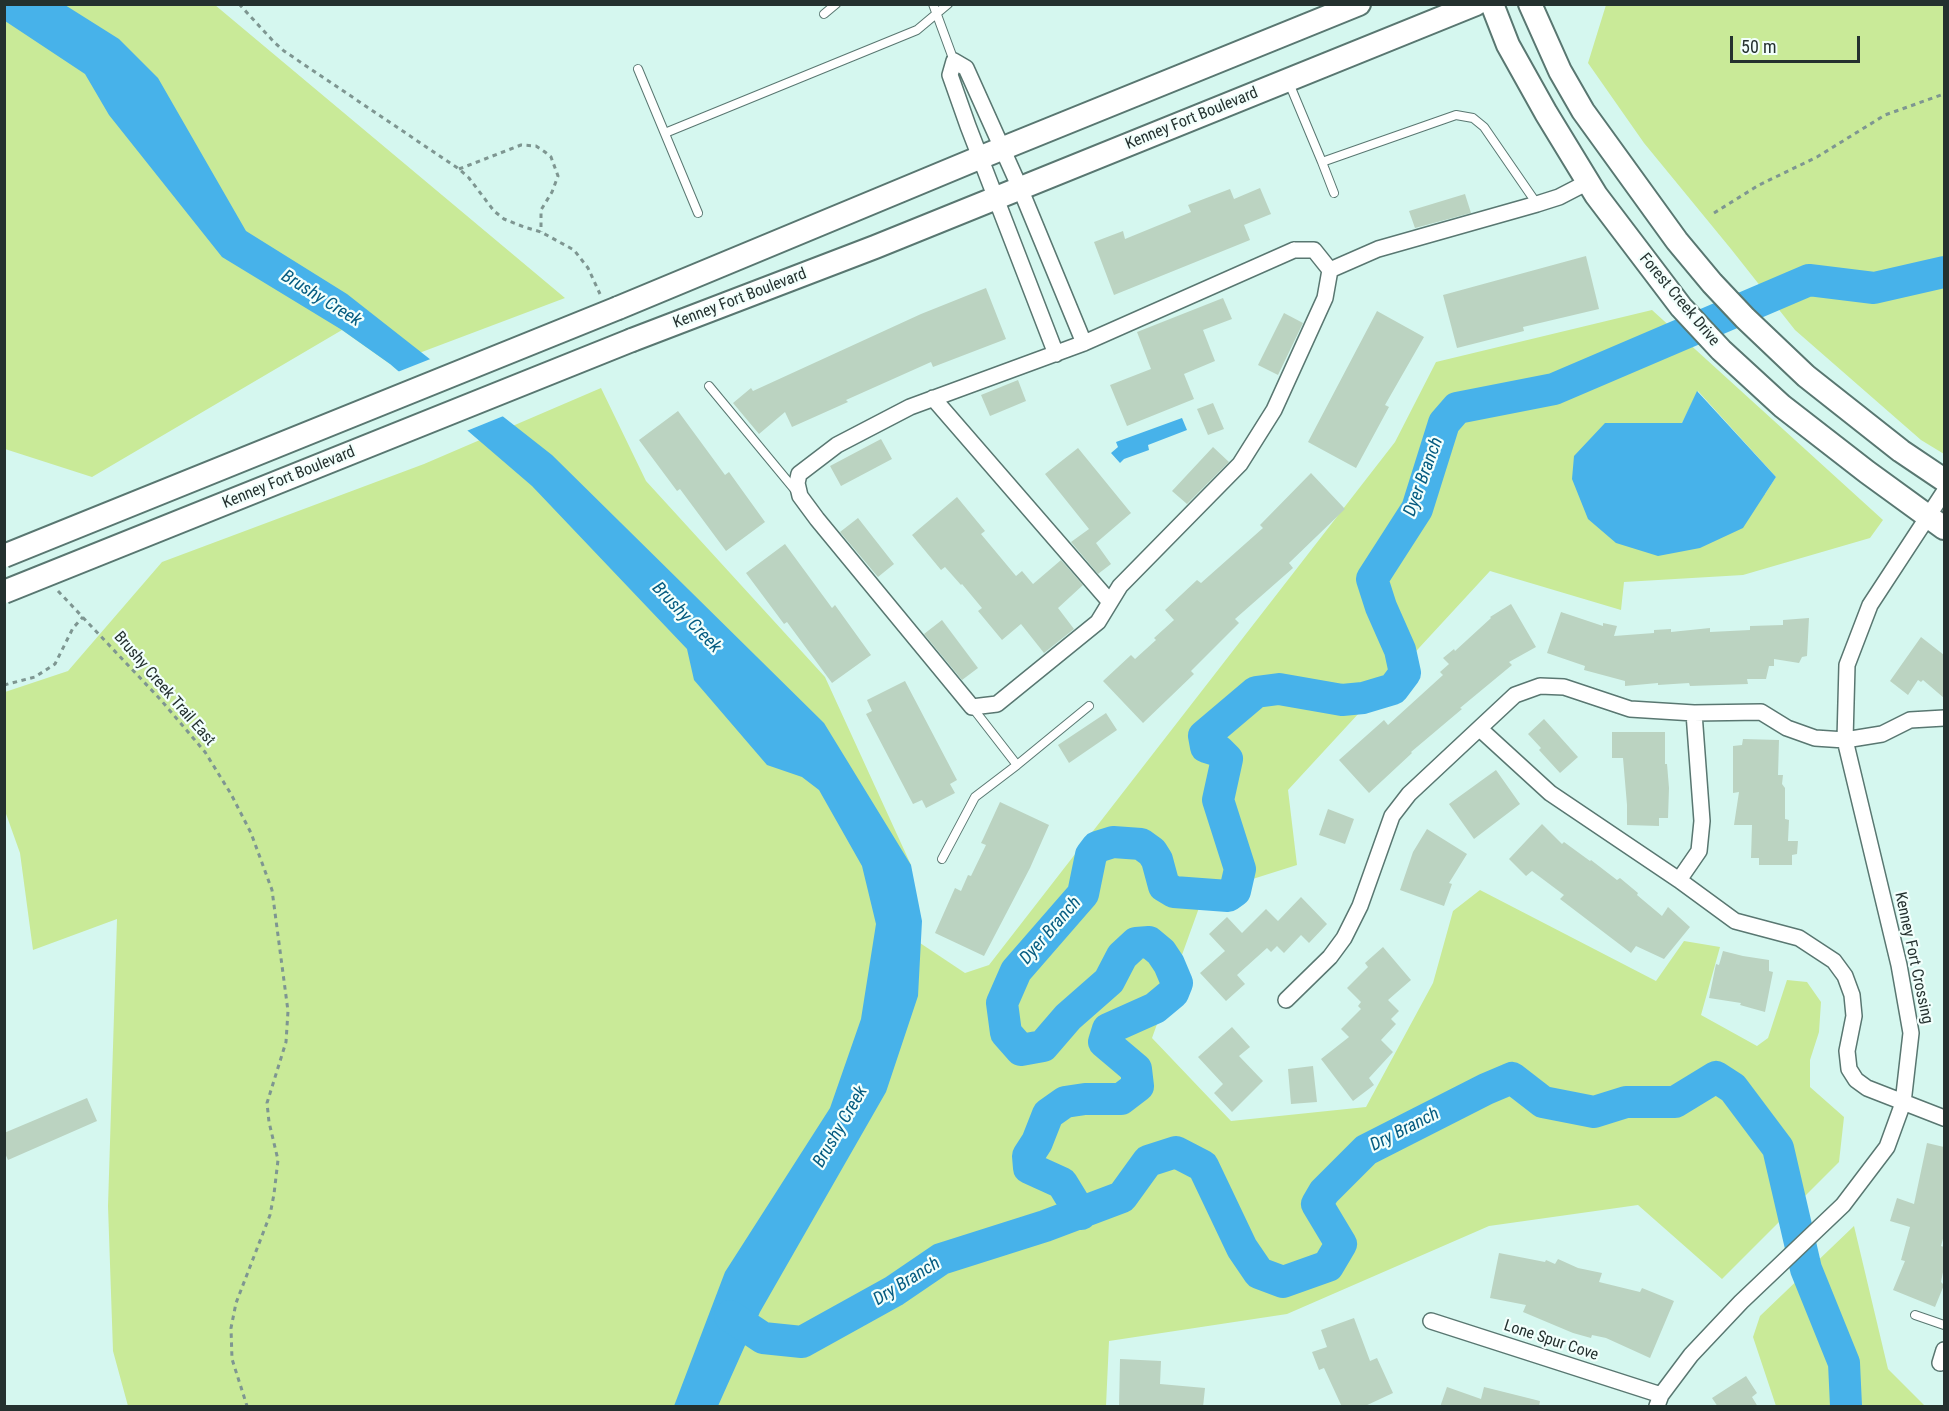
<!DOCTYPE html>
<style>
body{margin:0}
#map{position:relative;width:1949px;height:1411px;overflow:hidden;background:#d5f7ef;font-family:"Roboto Condensed",sans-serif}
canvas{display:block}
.frame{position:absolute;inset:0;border:6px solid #24312f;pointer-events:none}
.scale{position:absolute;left:1730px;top:36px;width:130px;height:27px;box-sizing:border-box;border:3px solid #24312f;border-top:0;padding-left:8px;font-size:18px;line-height:21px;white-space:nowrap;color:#24312f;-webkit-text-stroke:4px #f2fffc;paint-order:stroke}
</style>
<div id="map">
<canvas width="1949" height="1411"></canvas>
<div class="frame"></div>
<div class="scale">50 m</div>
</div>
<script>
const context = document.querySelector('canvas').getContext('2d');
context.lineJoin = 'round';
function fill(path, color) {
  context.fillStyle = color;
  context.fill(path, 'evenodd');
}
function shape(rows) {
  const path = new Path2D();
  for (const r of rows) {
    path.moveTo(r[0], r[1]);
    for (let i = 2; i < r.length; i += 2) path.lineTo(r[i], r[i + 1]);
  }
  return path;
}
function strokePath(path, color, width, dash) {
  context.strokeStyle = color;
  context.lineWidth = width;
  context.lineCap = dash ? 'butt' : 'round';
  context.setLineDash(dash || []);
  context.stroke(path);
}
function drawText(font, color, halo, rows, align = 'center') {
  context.font = font + ' "Roboto Condensed",sans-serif';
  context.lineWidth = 4.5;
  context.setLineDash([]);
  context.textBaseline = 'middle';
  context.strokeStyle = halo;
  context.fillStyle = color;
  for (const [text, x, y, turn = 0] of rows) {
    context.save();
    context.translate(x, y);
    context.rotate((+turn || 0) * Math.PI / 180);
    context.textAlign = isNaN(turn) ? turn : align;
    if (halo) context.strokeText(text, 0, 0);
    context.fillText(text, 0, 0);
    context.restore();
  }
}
fill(shape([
 [5,5,215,5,565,298,390,364,342,330,92,477,5,449],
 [1606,5,1944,5,1944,454,1921,440,1795,330,1731,249,1644,143,1588,63],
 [1652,310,1883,520,1870,538,1743,575,1624,582,1621,610,1490,571,1288,790,1297,865,1240,883,1200,905,1152,1038,1231,1121,1366,1107,1433,983,1453,911,1480,890,1656,981,1684,941,1720,947,1701,1015,1757,1046,1768,1038,1787,980,1807,982,1821,1002,1819,1032,1810,1060,1810,1087,1844,1117,1839,1162,1722,1279,1638,1205,1489,1226,1287,1314,1109,1341,1106,1406,128,1406,113,1351,108,1206,117,919,33,950,20,853,5,811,5,692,68,671,162,562,424,464,601,388,646,481,825,677,911,865,914,939,965,973,989,965,1395,442,1436,362],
 [1698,391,1776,477,1765,494,1662,423,1682,423],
 [1854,1226,1888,1369,1925,1406,1776,1406,1753,1337,1760,1316]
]), '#c9ea98');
fill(shape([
 [4,5,65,5,119,39,158,78,246,231,347,294,552,455,824,723,911,865,922,921,918,996,886,1092,760,1312,718,1406,674,1406,725,1272,830,1108,861,1019,876,924,862,866,819,790,802,777,767,765,694,680,687,649,532,486,390,364,342,330,222,257,109,115,85,74,5,21],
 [1697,391,1776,477,1743,528,1700,548,1658,556,1616,543,1588,519,1572,479,1574,456,1605,423,1682,423],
 [1182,418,1187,430,1148,445,1149,450,1124,459,1120,463,1111,453,1118,447,1116,442]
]), '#47b2ea');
fill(shape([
 [433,358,506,415,464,432,395,373]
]), '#d5f7ef');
strokePath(shape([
 [1081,1214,1062,1183,1029,1168,1028,1156,1037,1142,1048,1114,1065,1102,1085,1099,1121,1099,1138,1086,1136,1069,1104,1042,1108,1029,1155,1008,1173,993,1177,983,1169,964,1161,952,1149,942,1136,943,1122,956,1109,981,1068,1017,1043,1046,1021,1050,1006,1033,1002,1003,1016,971,1083,894,1091,855,1097,847,1113,842,1141,844,1152,852,1157,860,1164,886,1174,892,1228,896,1235,891,1240,869,1218,800,1227,759,1219,751,1206,747,1204,736,1256,692,1279,689,1342,700,1363,698,1393,689,1405,673,1400,650,1381,607,1372,579,1417,509,1444,423,1457,408,1554,389,1809,280,1874,288,1944,272],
 [730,1316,763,1338,802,1342,894,1291,941,1259,1045,1226,1122,1197,1148,1161,1176,1152,1203,1166,1242,1248,1259,1273,1283,1282,1328,1266,1341,1244,1317,1204,1324,1192,1366,1150,1486,1089,1512,1078,1543,1102,1594,1112,1626,1102,1675,1102,1716,1077,1733,1088,1778,1148,1806,1269,1844,1363,1846,1406]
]), '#47b2ea', 32);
fill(shape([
 [1260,188,1271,214,1244,225,1250,240,1114,295,1094,242,1123,231,1125,239,1191,212,1188,205,1230,189,1234,199],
 [1465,194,1471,213,1415,228,1409,211],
 [1586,256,1599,309,1523,327,1524,331,1457,348,1443,295],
 [986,288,1006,339,933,367,931,362,846,400,848,402,792,427,785,412,759,434,733,403,751,388,753,391,921,314],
 [1223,298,1232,319,1203,330,1215,361,1184,374,1194,399,1127,426,1110,385,1151,369,1137,332],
 [1377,311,1424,337,1385,405,1389,407,1356,468,1308,442],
 [1284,313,1303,323,1278,375,1258,365],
 [1018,380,1026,401,990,416,981,395],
 [1213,403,1224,429,1208,435,1197,409],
 [678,411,725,475,729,472,765,522,726,551,680,489,677,491,639,440],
 [881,439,892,459,841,486,830,466],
 [1213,447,1229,462,1187,504,1172,491],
 [1078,448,1131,513,1096,543,1111,564,1098,574,1071,542,1089,529,1045,474],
 [1311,473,1345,509,1289,563,1293,568,1235,619,1239,623,1191,671,1194,674,1143,723,1103,681,1131,655,1135,659,1156,640,1154,638,1174,620,1165,610,1197,580,1201,583,1263,528,1260,525],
 [957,497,985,531,981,534,1016,576,1022,571,1033,584,1061,560,1083,585,1058,608,1074,629,1044,653,1021,624,1002,640,978,611,982,608,962,584,961,585,945,567,941,570,912,535],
 [858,518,894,564,878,577,840,532],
 [785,544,832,608,835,605,871,655,832,683,787,622,784,624,746,573],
 [1511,604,1536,647,1509,662,1512,665,1460,708,1462,709,1411,752,1412,753,1369,793,1339,760,1384,720,1388,725,1443,675,1440,672,1449,664,1443,658,1454,649,1455,651,1491,618,1490,617],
 [1561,612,1603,626,1603,623,1617,626,1614,636,1654,633,1654,630,1671,629,1671,632,1710,628,1710,632,1750,630,1750,626,1783,625,1783,620,1809,618,1807,656,1802,657,1799,663,1774,659,1774,666,1769,666,1766,679,1747,679,1748,684,1690,686,1689,683,1658,685,1658,683,1625,686,1625,681,1584,670,1585,666,1547,653],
 [942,620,978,668,962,680,924,634],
 [1921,637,1944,655,1944,698,1923,680,1921,682,1918,680,1908,695,1890,681],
 [905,681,957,780,950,784,955,793,926,808,922,800,913,804,866,714,872,711,867,700],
 [1106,713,1117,730,1069,763,1058,745],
 [1544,719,1578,757,1560,773,1539,750,1541,748,1528,734],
 [1612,732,1665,732,1665,764,1667,764,1669,788,1668,818,1659,818,1659,826,1627,825,1627,805,1623,758,1612,758],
 [1743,739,1779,740,1778,775,1783,775,1782,784,1785,788,1785,819,1789,820,1788,841,1798,841,1797,854,1792,855,1792,865,1759,865,1759,858,1751,858,1752,825,1734,825,1739,792,1733,793,1733,746,1742,745],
 [1496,770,1520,804,1474,839,1449,804],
 [1000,802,1049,825,1030,868,984,956,935,933,955,888,961,891,968,875,971,876,986,845,981,843,983,839],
 [1328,809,1354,819,1345,844,1319,835],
 [1542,824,1562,844,1564,842,1590,861,1591,860,1617,880,1620,878,1638,893,1637,895,1662,916,1668,907,1690,927,1664,959,1636,946,1631,953,1560,899,1564,895,1532,871,1526,876,1509,859],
 [1427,829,1467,854,1449,883,1452,884,1444,906,1400,890,1413,852],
 [1301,897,1327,924,1309,943,1301,935,1284,953,1277,946,1271,952,1267,948,1237,975,1245,984,1226,1001,1200,973,1225,951,1209,934,1227,917,1242,933,1266,909,1278,921],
 [1383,947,1411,980,1388,1000,1399,1011,1391,1019,1396,1024,1381,1040,1393,1052,1369,1078,1374,1085,1353,1101,1321,1059,1349,1037,1341,1029,1361,1009,1358,1006,1361,1002,1347,988,1368,967,1365,963],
 [1723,951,1743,956,1769,960,1769,971,1773,972,1765,1012,1740,1005,1741,1003,1709,998,1716,964,1719,965],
 [1232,1027,1250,1047,1239,1056,1263,1081,1232,1112,1214,1093,1223,1084,1198,1057],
 [1313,1066,1317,1102,1291,1104,1288,1069],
 [87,1098,97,1121,8,1160,4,1151,4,1133],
 [1927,1143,1944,1147,1944,1235,1941,1246,1944,1247,1944,1267,1941,1282,1944,1285,1935,1307,1893,1290,1905,1261,1901,1260,1910,1227,1890,1221,1897,1198,1914,1204],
 [1499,1253,1545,1262,1546,1260,1555,1264,1558,1259,1578,1268,1602,1273,1599,1282,1640,1292,1642,1288,1674,1301,1650,1358,1606,1338,1592,1335,1591,1338,1573,1333,1523,1312,1526,1305,1490,1298],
 [1354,1318,1370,1361,1377,1358,1393,1393,1363,1407,1342,1407,1324,1368,1319,1370,1312,1352,1327,1347,1321,1330],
 [1120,1359,1161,1361,1160,1384,1205,1388,1203,1407,1119,1407],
 [1746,1376,1757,1393,1752,1397,1758,1407,1718,1407,1712,1398],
 [1447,1387,1481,1399,1484,1387,1540,1401,1539,1407,1440,1407]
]), '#bbd3c1');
const lane = shape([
 [933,4,954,61],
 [824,14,836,4],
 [638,69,698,213],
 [1289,83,1322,162,1456,115,1473,118,1484,127,1537,204],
 [665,133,917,30,948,4],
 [1322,162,1334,193],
 [709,386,795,490],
 [1017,765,1089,706],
 [942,859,975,797,1017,765,972,707],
 [1915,1315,1944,1325]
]);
const street = shape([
 [1294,250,1314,250,1330,270,1325,298,1274,410,1240,464,1120,586,1098,622,997,704,972,707,817,519,800,496,797,483,799,474,837,445,910,407,1084,343,1294,250],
 [1330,270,1378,249,1537,204,1559,197,1588,182],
 [1056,354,968,126,950,75,954,61,966,68,1020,188,1084,343],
 [933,398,1110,602],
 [1480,729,1550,793,1679,880,1735,921,1799,938,1834,961,1845,976,1852,995,1854,1016,1847,1051,1849,1069,1856,1080,1867,1088,1944,1118],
 [1679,880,1699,851,1702,821,1694,713],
 [1286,1000,1330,957,1344,938,1360,906,1392,816,1409,794,1515,695,1540,686,1564,687,1630,709,1694,713,1761,712,1787,728,1815,738,1845,740,1882,734,1910,720,1944,718],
 [1431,1321,1661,1395],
 [1940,1363,1944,1350],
 [1657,1406,1661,1395,1691,1355,1741,1302,1843,1205,1887,1147,1903,1103,1911,1033,1899,965,1845,740,1847,665,1870,605,1944,492]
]);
const secondary = shape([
 [1492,4,1508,45,1546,113,1596,195,1681,307,1721,350,1782,406,1867,472,1944,528],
 [1530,4,1560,71,1583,111,1677,241,1712,283,1745,318,1806,376,1901,451,1944,480],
 [618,308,979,158,1359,4],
 [632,340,875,247,1476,4]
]);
strokePath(lane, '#597771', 10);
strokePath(street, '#597771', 18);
strokePath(secondary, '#597771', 26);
strokePath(shape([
 [239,4,274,42,284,51,459,169,469,178,494,211,504,219,524,227,541,232,574,250,588,268,600,294],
 [459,169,521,145,536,146,545,152,551,157,558,176,552,192,541,210,541,232],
 [1714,213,1759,185,1817,157,1885,115,1944,94],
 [58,591,160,699,205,752,231,794,251,833,272,890,288,1011,286,1042,267,1103,269,1122,278,1160,274,1194,270,1215,236,1303,231,1328,232,1359,247,1406],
 [4,685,35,677,55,664,73,628,83,617]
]), '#7e9691', 3, [4.5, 4.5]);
strokePath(lane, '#fff', 8);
strokePath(street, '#fff', 15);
strokePath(secondary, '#fff', 22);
const secondaryBridge = shape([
 [4,556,618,308],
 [4,592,632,340]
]);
strokePath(secondaryBridge, '#597771', 26, []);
strokePath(secondaryBridge, '#fff', 22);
drawText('16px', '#24312f', '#f2fffc', [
 ["Kenney Fort Boulevard",1192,119,-22],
 ["Kenney Fort Boulevard",740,299,-21],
 ["Forest Creek Drive",1679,300,50],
 ["Kenney Fort Boulevard",289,478,-22],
 ["Brushy Creek Trail East",164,689,49],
 ["Kenney Fort Crossing",1913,958,78],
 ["Lone Spur Cove",1551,1341,18]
]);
drawText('italic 18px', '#055c81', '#f2fffc', [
 ["Brushy Creek",321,299,32],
 ["Dyer Branch",1424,477,-70],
 ["Brushy Creek",686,618,46],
 ["Dyer Branch",1051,931,-49],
 ["Brushy Creek",841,1127,-60],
 ["Dry Branch",1405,1130,-27],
 ["Dry Branch",907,1282,-32]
]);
</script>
